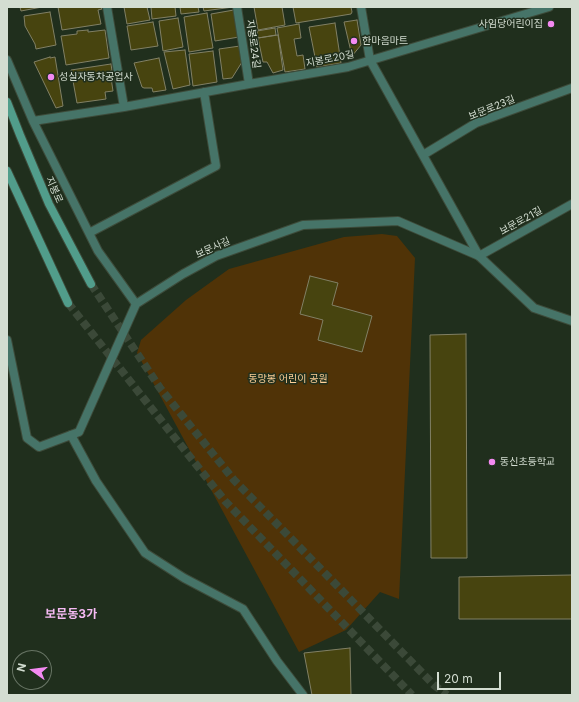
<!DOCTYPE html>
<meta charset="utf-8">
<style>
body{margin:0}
#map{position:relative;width:579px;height:702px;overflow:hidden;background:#202f1d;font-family:Inter,sans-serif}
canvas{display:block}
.frame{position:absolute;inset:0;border:8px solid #d3ddd1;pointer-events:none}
.north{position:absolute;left:12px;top:650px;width:40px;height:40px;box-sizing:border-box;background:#202f1d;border:1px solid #687565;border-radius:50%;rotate:284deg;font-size:11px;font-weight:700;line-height:16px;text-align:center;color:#d3ddd1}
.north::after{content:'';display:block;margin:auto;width:14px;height:18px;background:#f38af1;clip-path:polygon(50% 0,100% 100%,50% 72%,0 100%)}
.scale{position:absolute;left:437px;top:672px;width:64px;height:18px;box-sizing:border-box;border:2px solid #d3ddd1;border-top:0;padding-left:5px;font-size:12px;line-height:14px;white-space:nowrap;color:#d3ddd1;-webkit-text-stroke:3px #202f1d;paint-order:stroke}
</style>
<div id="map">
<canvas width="579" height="702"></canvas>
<div class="frame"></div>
<div class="north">N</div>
<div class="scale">20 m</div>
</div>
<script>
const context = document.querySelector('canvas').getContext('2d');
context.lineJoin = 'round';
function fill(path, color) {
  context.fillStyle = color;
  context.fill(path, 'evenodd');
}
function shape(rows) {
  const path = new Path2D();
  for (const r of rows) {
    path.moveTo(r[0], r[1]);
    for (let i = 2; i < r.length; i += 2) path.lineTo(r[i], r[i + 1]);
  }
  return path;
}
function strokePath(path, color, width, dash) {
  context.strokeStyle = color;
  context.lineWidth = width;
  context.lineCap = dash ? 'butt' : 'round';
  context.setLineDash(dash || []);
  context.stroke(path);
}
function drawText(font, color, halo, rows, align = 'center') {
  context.font = font + ' Inter,"Noto Sans KR",sans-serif';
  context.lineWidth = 3;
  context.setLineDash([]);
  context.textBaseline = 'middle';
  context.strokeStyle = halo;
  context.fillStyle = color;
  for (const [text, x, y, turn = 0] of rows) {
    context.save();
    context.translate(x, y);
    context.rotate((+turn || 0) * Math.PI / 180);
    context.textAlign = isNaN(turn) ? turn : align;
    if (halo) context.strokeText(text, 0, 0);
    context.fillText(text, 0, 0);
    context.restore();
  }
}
fill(shape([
 [382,234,397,236,415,258,399,599,380,592,346,630,299,652,137,353,141,340,186,300,229,269,344,237]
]), '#503307');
const building = shape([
 [20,7,42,7,21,11,20,7],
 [58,7,101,7,102,9,98,10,101,24,62,30,58,7],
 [124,7,147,7,150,20,127,24,124,7],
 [151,7,175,7,176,16,152,19,151,7],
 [180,7,198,7,199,12,181,14,180,7],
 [203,7,233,7,204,11,203,7],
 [254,7,282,7,285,25,258,30,254,7],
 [293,7,351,7,352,12,351,14,296,23,293,7],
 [234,10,239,37,215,41,211,14,234,10],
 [50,12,56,45,36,49,35,44,25,26,24,16,50,12],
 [207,13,213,48,189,52,184,17,207,13],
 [178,18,183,47,163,51,159,21,178,18],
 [357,20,361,45,352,56,344,22,357,20],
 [153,22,158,46,131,50,127,26,153,22],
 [335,23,341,63,317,67,309,27,335,23],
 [299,24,301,38,294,39,297,56,303,55,305,69,285,72,277,28,299,24],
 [275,28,276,35,258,38,257,31,275,28],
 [88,30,88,32,105,30,109,58,66,65,61,36,77,34,77,31,88,30],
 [278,35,283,70,273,73,267,62,263,62,258,38,278,35],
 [240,46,242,62,232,78,223,79,219,49,240,46],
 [185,50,190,85,173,89,164,52,185,50],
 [213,51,217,82,193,86,189,54,213,51],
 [50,57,50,58,55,57,63,106,56,108,34,62,50,57],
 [159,58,166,90,153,92,152,88,144,88,142,87,134,63,159,58],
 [111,64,112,71,110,71,113,91,105,92,106,99,77,103,71,70,111,64],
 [310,276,338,283,332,305,372,316,362,352,318,340,323,320,300,314,310,276],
 [466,334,467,558,431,558,430,335,466,334],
 [572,575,572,619,459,619,459,577,572,575],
 [350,648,351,695,312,695,304,653,350,648]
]);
fill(building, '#47440f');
strokePath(building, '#818065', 1);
strokePath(shape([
 [91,284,160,388,234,480,434,685,447,695],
 [68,303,225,501,412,695]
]), '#3b4938', 8, [8, 4]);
const minor = shape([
 [107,7,124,107],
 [237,7,249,84],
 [361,7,370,60,479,256,572,204],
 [7,60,33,121,98,251,136,304],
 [33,121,124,107,249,84,348,67,549,7],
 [423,155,476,123,572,88],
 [89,233,216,166,204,92],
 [71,435,96,481,145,553,184,578,243,609,277,661,303,695]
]);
const tertiary = shape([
 [7,340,27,438,39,447,79,432,136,304,183,274,216,256,303,225,398,221,479,256,534,308,572,321]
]);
const secondary = shape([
 [7,102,20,135,49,204,91,284],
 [7,171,68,303]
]);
strokePath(minor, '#3d4b3a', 10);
strokePath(tertiary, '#3d4b3a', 10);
strokePath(secondary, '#3d4b3a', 10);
strokePath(minor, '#467468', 8);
strokePath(tertiary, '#467468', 8);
strokePath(secondary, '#519d8b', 8);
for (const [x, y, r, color] of [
 [551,24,4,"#f38af1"],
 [354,41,4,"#f38af1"],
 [51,77,4,"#f38af1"],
 [492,462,4,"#f38af1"]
]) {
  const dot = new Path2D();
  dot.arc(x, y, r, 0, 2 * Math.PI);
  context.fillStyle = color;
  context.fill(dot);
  strokePath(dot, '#202f1d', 1.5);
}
drawText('10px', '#d3ddd1', '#202f1d', [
 ["사임당어린이집",543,24,"right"],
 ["한마음마트",362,41],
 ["성실자동차공업사",59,77],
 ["동신초등학교",500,462]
], 'left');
drawText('10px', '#d3ddd1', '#202f1d', [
 ["지봉로24길",253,44,82],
 ["지봉로20길",330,59,-11],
 ["보문로23길",492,108,-22],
 ["지봉로",54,190,66],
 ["보문로21길",521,221,-29],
 ["보문사길",213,248,-24]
]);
drawText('10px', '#ffd097', '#202f1d', [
 ["동망봉 어린이 공원",288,379]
]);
drawText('bold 12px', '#f5baf3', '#202f1d', [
 ["보문동3가",71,614]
]);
</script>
